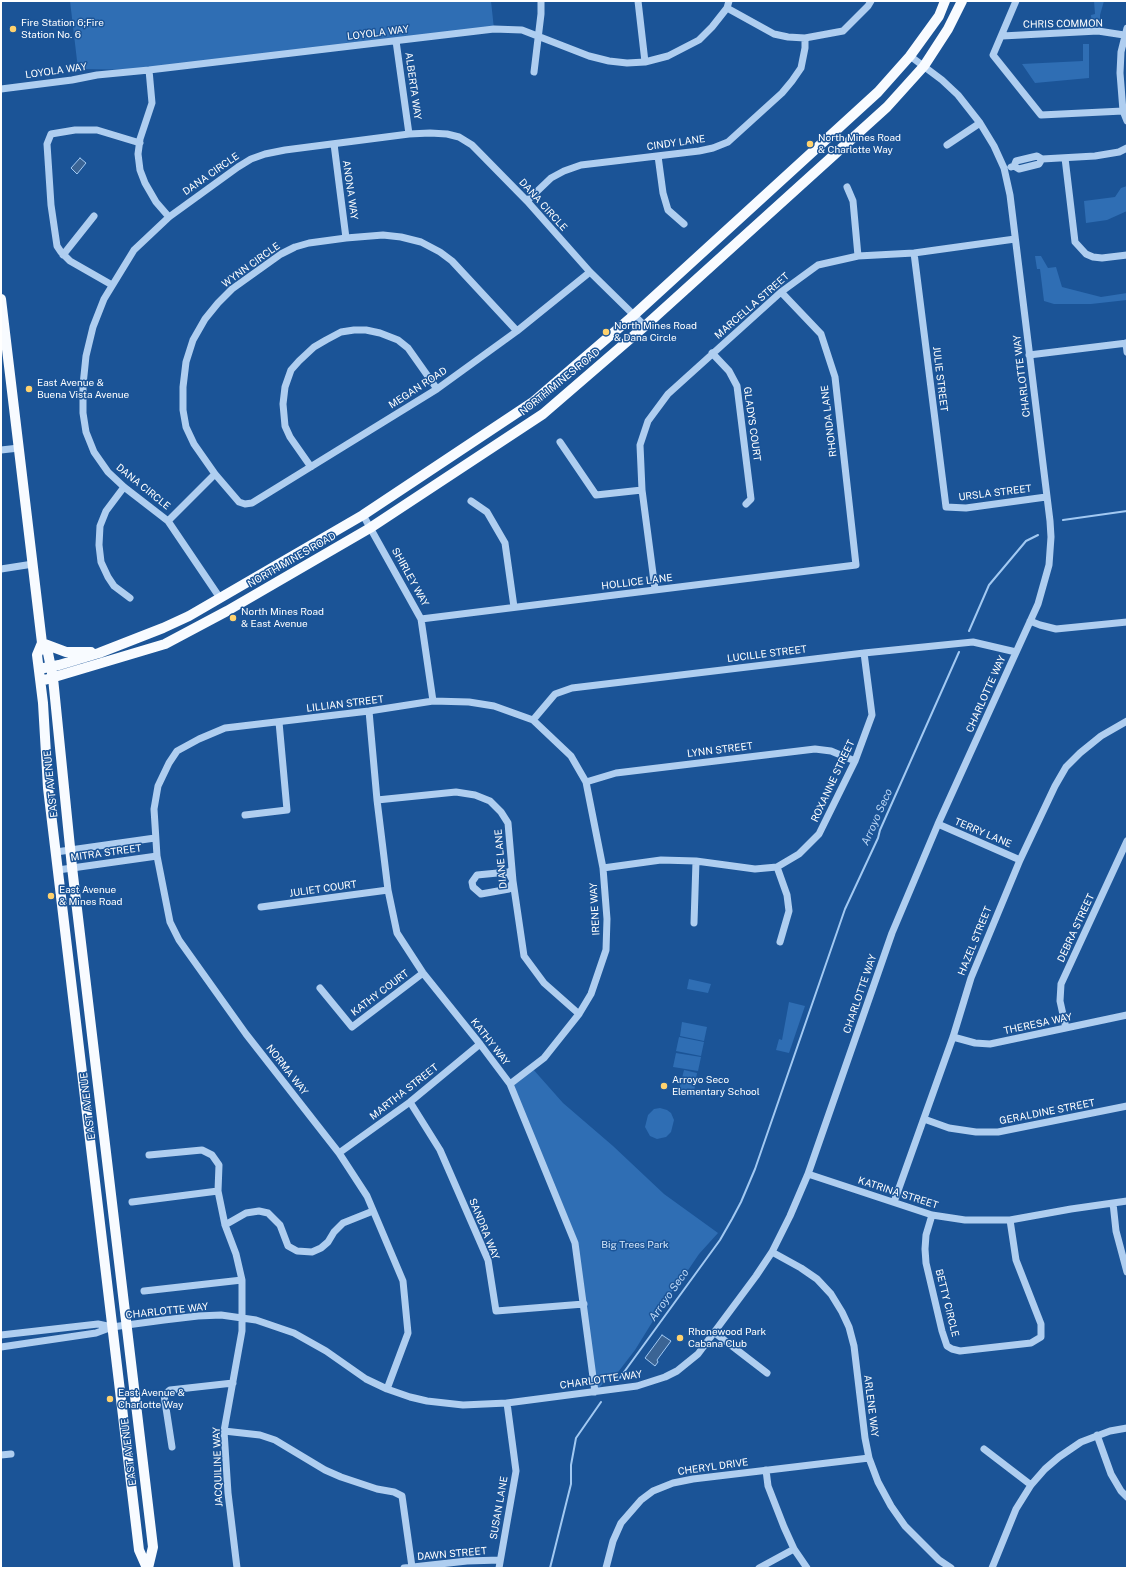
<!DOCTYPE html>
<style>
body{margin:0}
#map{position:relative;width:1128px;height:1569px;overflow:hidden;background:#1b5497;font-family:"Public Sans",sans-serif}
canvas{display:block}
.frame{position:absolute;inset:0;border:2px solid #fff;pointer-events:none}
</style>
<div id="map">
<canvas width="1128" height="1569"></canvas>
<div class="frame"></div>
</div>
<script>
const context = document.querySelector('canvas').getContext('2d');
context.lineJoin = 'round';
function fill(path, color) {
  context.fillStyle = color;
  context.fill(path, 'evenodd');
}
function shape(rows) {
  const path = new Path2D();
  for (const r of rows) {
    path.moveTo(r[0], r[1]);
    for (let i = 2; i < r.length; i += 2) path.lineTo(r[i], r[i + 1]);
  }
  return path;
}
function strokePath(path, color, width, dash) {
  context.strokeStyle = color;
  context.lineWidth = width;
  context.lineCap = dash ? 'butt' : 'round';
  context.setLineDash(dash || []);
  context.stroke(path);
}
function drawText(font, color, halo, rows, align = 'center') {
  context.font = font + ' "Public Sans",sans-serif';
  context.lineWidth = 3;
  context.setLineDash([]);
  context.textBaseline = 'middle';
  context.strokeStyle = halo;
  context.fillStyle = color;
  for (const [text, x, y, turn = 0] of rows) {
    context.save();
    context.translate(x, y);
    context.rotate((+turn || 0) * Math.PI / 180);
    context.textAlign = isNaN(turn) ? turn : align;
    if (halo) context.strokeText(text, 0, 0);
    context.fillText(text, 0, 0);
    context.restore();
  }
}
fill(shape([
 [70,1,491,1,494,29,149,70,78,69],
 [1094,1,1104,1,1100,15,1100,25,1092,26,1091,15,1095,14],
 [1083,44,1089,44,1089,78,1035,83,1022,64,1083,61],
 [1127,186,1127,211,1107,220,1086,223,1084,201,1115,197,1121,188],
 [1035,256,1041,256,1048,268,1056,267,1062,287,1101,297,1127,293,1127,300,1091,304,1054,304,1044,301,1040,269,1037,269],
 [689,979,711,984,708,993,687,989],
 [789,1002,805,1006,789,1053,776,1050,779,1039,782,1040],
 [682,1022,707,1027,704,1041,680,1036],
 [679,1037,704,1042,701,1056,676,1051],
 [676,1053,701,1057,698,1071,673,1067],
 [532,1068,563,1103,613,1146,664,1194,718,1233,699,1254,680,1282,669,1295,635,1350,615,1376,610,1376,595,1392,575,1243,510,1084],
 [684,1070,697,1073,693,1097,678,1094],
 [660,1108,667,1110,671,1113,674,1120,671,1132,666,1137,657,1139,650,1136,645,1127,648,1115,654,1109]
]), '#2f6eb4');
const water = shape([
 [80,158,86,163,77,174,71,168,80,158],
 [662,1335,671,1341,657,1360,658,1362,655,1366,645,1358,662,1335]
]);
fill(water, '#3b6494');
strokePath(water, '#a2c9f2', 1);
strokePath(shape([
 [1063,520,1127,511],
 [969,631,989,585,1026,541,1038,535],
 [619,1379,720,1240,732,1219,741,1202,755,1169,845,909,878,838,880,830,959,652],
 [550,1568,571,1484,571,1465,576,1438,601,1402]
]), '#a2c9f2', 2);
strokePath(shape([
 [638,1,645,62],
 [1016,1,993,55,1041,115,1123,111],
 [727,8,774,34,788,37,805,38,843,31,868,6,871,1],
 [1127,28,1121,52,1120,73,1123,111,1127,121],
 [1002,36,1098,31,1124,35],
 [396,41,409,134],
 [149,70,152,103,140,139,138,154,140,170,145,183,156,202,169,217],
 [534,72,541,14,541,1],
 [1,89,72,80,97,75,149,70,494,29,522,30,589,56,609,61,627,63,645,62,668,56,699,40,712,27,727,8,729,1],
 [334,144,346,238],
 [947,145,980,123],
 [658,156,663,193,668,210,684,224],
 [1065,158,1075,242,1086,254,1093,257,1102,258,1127,255],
 [1014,166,1016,161,1037,156,1042,159,1095,156,1119,152,1127,148],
 [1011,167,1014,166,1019,169,1039,164,1042,159],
 [847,187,853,201,858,256],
 [527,201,551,178,564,171,581,165,699,151,713,148,728,142,782,93,792,81,801,68,805,48,805,38],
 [914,253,946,507,966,508,1046,497],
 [63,255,94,216],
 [112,285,70,261,61,252,57,246,51,205,47,144,51,134,75,130,97,130,140,143],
 [517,331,452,261,440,252,421,242,401,237,383,235,346,238,309,243,295,247,281,254,232,289,218,303,205,319,193,340,186,362,183,387,183,410,186,427,194,444,215,474,239,502,245,504,252,503,437,389,517,331,590,272],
 [1126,343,1127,352],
 [712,353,729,371,737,386,751,499,746,504],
 [1029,355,1127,343],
 [560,442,596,495,642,490],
 [1,450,19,448],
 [311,467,290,437,285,426,283,404,285,387,291,370,299,361,314,347,326,340,341,332,354,330,366,330,380,333,398,340,408,348,437,389],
 [124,487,106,511,100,526,99,545,101,562,108,577,114,586,130,598],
 [471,501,487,512,505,543,514,607],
 [363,515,421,619,433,701],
 [168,521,215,474],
 [1,569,33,564],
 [655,589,642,490,640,445,648,421,668,394,781,292,818,265,858,256,914,253,1015,239],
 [220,598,168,521,124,487,108,472,94,452,86,432,83,413,83,385,86,356,93,327,104,299,134,250,169,217,238,167,251,159,265,154,285,150,409,134,430,133,447,134,459,137,472,145,527,201,590,272,645,326],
 [421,619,856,565,835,377,821,334,781,292],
 [1030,621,1040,625,1056,629,1127,622],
 [369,711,377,800,388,890,397,933,423,973,480,1044,510,1084,575,1243,595,1392],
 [533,720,555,694,572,688,864,653,973,642,1016,652],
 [586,782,616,773,815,749,831,751,855,761],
 [377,800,456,792,475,795,490,801,501,812,508,823,513,881,524,956,544,983,579,1014],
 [245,815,287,810,279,722],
 [938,824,1020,860],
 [56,852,155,838],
 [777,867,787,895,789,911,780,942],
 [603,868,661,860,696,861,755,869,777,867,799,854,819,834,855,761,872,715,864,653],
 [58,870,157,856],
 [508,872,513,881,509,889,481,894,473,887,472,882,477,875,508,872],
 [261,907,388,890],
 [694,923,696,861],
 [320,988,352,1027,423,973],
 [1066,1028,1060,1001,1061,984,1127,841],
 [953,1037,975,1043,990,1044,1127,1015],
 [410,1102,440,1150,488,1260,496,1311,584,1304],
 [924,1119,949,1128,976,1132,998,1132,1127,1106],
 [339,1153,410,1102,480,1044],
 [149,1155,202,1150,212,1155,219,1165,218,1191,225,1225,236,1254,242,1280,242,1331,224,1431,228,1493,237,1568],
 [808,1174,932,1215,965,1220,1010,1220,1071,1209,1127,1201],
 [132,1202,218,1191],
 [894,1202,953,1037,971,978,1020,860,1055,786,1066,767,1080,753,1101,736,1127,721],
 [1113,1203,1116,1231,1127,1272],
 [932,1215,926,1235,925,1249,926,1263,942,1331,947,1346,952,1349,960,1351,1031,1343,1041,1337,1041,1324,1016,1260,1010,1220],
 [225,1225,246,1213,259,1211,268,1213,280,1225,288,1246,297,1251,312,1252,321,1248,328,1242,334,1232,343,1223,373,1211],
 [772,1252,801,1268,817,1279,831,1294,842,1312,849,1327,854,1346,865,1438,869,1458,878,1482,891,1506,905,1526,939,1560,951,1568],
 [144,1291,242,1280],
 [715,1333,767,1373],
 [1,1335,98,1324,112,1327],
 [1,1347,96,1333,112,1327,164,1320,198,1316,221,1315,256,1320,294,1333,326,1351,366,1379,387,1389,410,1397,427,1401,463,1405,507,1403,637,1386,665,1377,677,1371,698,1354,756,1276,772,1252,790,1216,808,1174,892,933,938,824,1038,604,1049,565,1051,537,1050,521,1010,195,1004,168,994,146,980,123,958,95,942,80,910,56],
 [387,1389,408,1333,403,1281,367,1196,339,1153,246,1034,179,940,170,922,157,856,154,809,158,786,169,763,177,751,199,739,225,728,369,711,433,701,469,702,494,706,533,720,571,756,586,782,603,868,607,919,606,950,591,994,579,1014,544,1058,510,1084],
 [224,1431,260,1435,275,1440,325,1470,341,1477,377,1489,394,1492,402,1496,412,1567],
 [1097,1435,1111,1474,1121,1491,1127,1497],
 [172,1447,164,1395,170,1390,233,1383],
 [984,1449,1031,1485],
 [1,1455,11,1454],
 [766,1470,768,1486,784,1527,794,1549,807,1568],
 [404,1568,467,1561,500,1560],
 [499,1568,516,1471,507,1403],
 [606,1568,613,1541,621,1523,641,1500,653,1491,673,1483,693,1479,869,1458],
 [759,1568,794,1549],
 [992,1568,1016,1509,1031,1485,1045,1469,1059,1457,1081,1442,1110,1431,1127,1428]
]), '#afcef0', 7);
strokePath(shape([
 [1,299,42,643,48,653,53,678,72,867,153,1547,148,1568],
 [42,643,37,655,43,703,48,788,139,1550,147,1568],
 [42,643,66,652,91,652],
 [39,669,59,665,99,653,163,628,189,616,363,515,533,402,634,315,878,92,910,56,939,16,945,1],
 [41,681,165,644,227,611,370,528,543,414,645,326,887,107,924,66,948,29,962,1]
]), '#f8fbff', 10);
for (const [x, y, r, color] of [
 [13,29,4,"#ffd26e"],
 [810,144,4,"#ffd26e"],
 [606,332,4,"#ffd26e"],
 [29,389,4,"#ffd26e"],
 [233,618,4,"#ffd26e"],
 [51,896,4,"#ffd26e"],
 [664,1086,4,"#ffd26e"],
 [680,1338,4,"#ffd26e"],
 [110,1399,4,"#ffd26e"]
]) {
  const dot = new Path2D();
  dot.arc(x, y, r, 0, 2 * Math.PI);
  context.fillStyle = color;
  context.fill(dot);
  strokePath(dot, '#1b5497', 1.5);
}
drawText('10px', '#fff', '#1b5497', [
 ["Fire Station 6;Fire",21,23],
 ["Station No. 6",21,35],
 ["North Mines Road",818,138],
 ["& Charlotte Way",818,150],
 ["North Mines Road",614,326],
 ["& Dana Circle",614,338],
 ["East Avenue &",37,383],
 ["Buena Vista Avenue",37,395],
 ["North Mines Road",241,612],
 ["& East Avenue",241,624],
 ["East Avenue",59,890],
 ["& Mines Road",59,902],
 ["Arroyo Seco",672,1080],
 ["Elementary School",672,1092],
 ["Rhonewood Park",688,1332],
 ["Cabana Club",688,1344],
 ["East Avenue &",118,1393],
 ["Charlotte Way",118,1405]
], 'left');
drawText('10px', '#fff', '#1b5497', [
 ["CHRIS COMMON",1063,24,-1],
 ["LOYOLA WAY",378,33,-7],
 ["LOYOLA WAY",56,71,-8],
 ["ALBERTA WAY",413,86,82],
 ["CINDY LANE",676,143,-8],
 ["DANA CIRCLE",211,174,-35],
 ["ANONA WAY",350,190,82],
 ["DANA CIRCLE",543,205,48],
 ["WYNN CIRCLE",251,265,-36],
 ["MARCELLA STREET",752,306,-41],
 ["CHARLOTTE WAY",1022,376,-97],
 ["JULIE STREET",940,379,83],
 ["NORTH MINES ROAD",560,382,-39],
 ["MEGAN ROAD",418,388,-33],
 ["RHONDA LANE",829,421,-97],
 ["GLADYS COURT",752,424,82],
 ["DANA CIRCLE",143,487,39],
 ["URSLA STREET",995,493,-7],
 ["NORTH MINES ROAD",292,560,-30],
 ["SHIRLEY WAY",410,577,61],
 ["HOLLICE LANE",637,582,-7],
 ["LUCILLE STREET",767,654,-7],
 ["CHARLOTTE WAY",986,694,-66],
 ["LILLIAN STREET",345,704,-7],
 ["LYNN STREET",720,750,-7],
 ["ROXANNE STREET",833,781,-65],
 ["EAST AVENUE",51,784,-96],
 ["TERRY LANE",983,833,23],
 ["MITRA STREET",106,853,-8],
 ["DIANE LANE",501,859,-95],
 ["JULIET COURT",323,889,-8],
 ["IRENE WAY",595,909,-93],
 ["DEBRA STREET",1076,928,-65],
 ["HAZEL STREET",975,941,-68],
 ["KATHY COURT",380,993,-37],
 ["CHARLOTTE WAY",860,994,-71],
 ["THERESA WAY",1038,1024,-12],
 ["KATHY WAY",490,1042,52],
 ["NORMA WAY",287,1070,52],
 ["MARTHA STREET",404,1092,-38],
 ["EAST AVENUE",88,1106,-97],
 ["GERALDINE STREET",1047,1112,-11],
 ["KATRINA STREET",898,1193,18],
 ["SANDRA WAY",484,1229,68],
 ["BETTY CIRCLE",947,1303,76],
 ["CHARLOTTE WAY",167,1311,-6],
 ["CHARLOTTE WAY",601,1380,-8],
 ["ARLENE WAY",871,1406,83],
 ["EAST AVENUE",129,1452,-97],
 ["JACQUILINE WAY",218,1467,-92],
 ["CHERYL DRIVE",713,1467,-8],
 ["SUSAN LANE",499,1508,-80],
 ["DAWN STREET",452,1554,-5]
]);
drawText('10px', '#d6e8fb', '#1b5497', [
 ["Big Trees Park",635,1245]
]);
drawText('italic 11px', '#bcd8f7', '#1b5497', [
 ["Arroyo Seco",877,817,-66],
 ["Arroyo Seco",669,1295,-55]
]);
</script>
